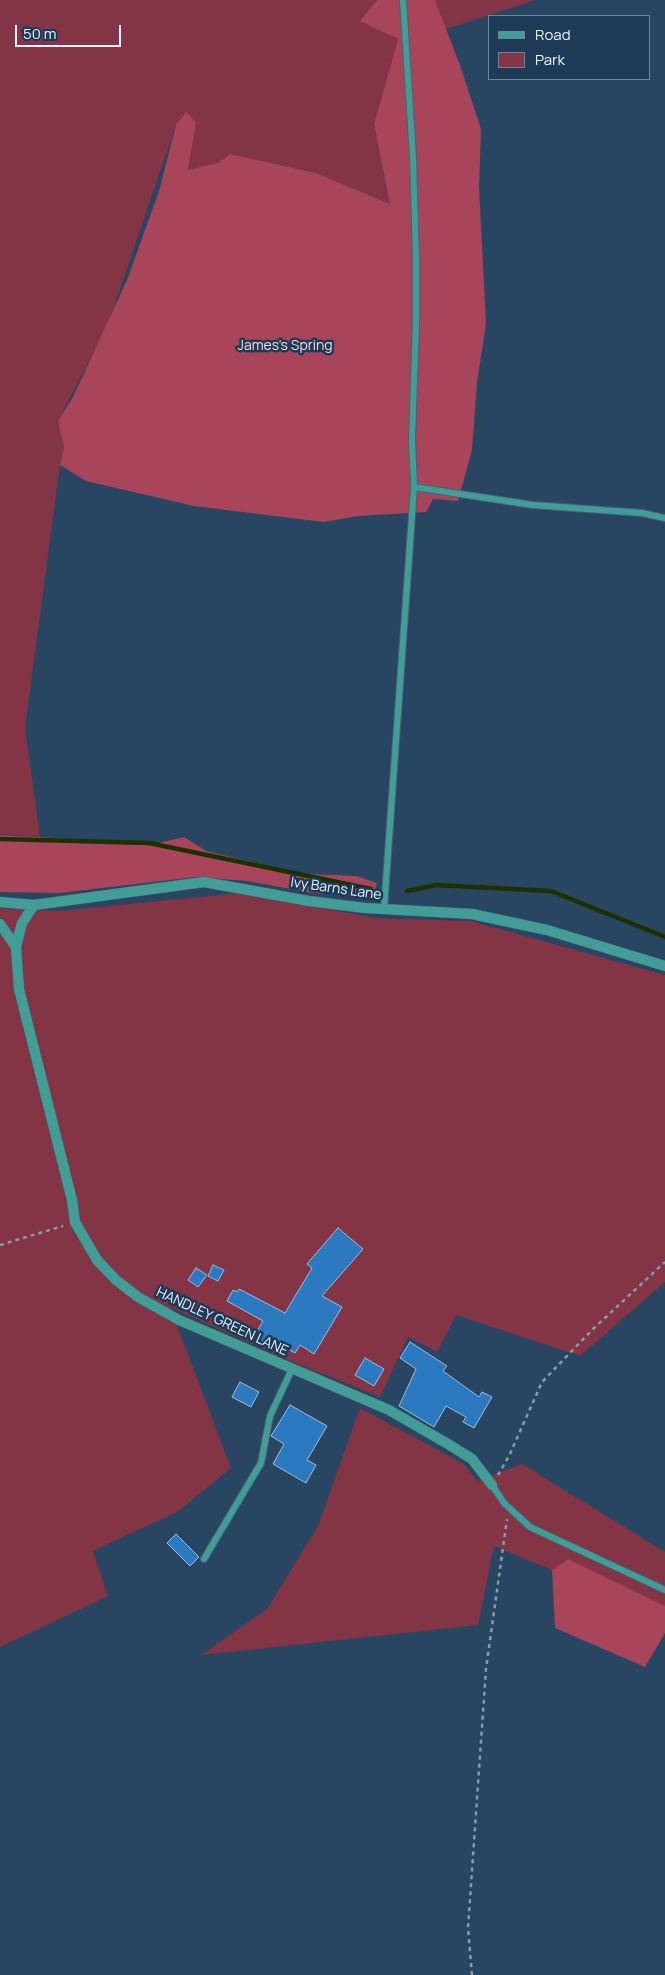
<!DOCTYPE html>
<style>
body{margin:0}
#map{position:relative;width:665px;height:1975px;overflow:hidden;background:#284561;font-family:Manrope,sans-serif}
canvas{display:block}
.legend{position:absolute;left:488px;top:15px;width:162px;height:65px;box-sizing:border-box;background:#1d3a56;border:1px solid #6e8499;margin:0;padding:6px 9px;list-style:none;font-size:15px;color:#e8f3fd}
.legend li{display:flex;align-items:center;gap:10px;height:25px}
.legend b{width:25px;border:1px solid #6e8499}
.scale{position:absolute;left:15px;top:25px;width:106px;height:22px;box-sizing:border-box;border:2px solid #e8f3fd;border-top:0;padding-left:6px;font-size:15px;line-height:18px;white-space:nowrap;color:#e8f3fd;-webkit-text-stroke:4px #1d3a56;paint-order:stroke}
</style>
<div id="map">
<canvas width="665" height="1975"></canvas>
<ul class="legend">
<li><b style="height:6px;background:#429d97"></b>Road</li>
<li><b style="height:14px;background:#833445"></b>Park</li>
</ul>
<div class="scale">50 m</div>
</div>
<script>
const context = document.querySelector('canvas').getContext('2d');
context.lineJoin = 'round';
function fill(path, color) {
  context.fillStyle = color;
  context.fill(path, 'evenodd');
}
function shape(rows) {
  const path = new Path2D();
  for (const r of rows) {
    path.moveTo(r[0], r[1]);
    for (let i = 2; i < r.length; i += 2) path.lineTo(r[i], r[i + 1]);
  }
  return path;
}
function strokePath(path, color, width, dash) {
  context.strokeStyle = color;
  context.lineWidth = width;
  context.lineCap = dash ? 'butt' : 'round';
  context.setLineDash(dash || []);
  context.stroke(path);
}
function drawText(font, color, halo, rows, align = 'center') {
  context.font = font + ' Manrope,sans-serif';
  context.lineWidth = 5;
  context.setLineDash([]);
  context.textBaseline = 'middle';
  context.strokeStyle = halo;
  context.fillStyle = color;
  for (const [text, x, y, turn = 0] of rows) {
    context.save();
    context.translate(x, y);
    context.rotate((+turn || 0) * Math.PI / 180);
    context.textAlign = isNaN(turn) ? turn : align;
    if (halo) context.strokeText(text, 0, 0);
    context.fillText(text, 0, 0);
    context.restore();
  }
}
fill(shape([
 [0,0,377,0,360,21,398,39,374,124,390,204,316,173,230,154,220,162,188,170,196,123,176,125,108,324,58,421,64,447,60,465,25,728,40,837,0,834],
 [435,0,536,0,446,29],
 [239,893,376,918,471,921,665,975,665,1282,580,1356,456,1315,437,1352,408,1337,380,1397,288,1360,170,1307,231,1468,177,1512,93,1551,108,1596,0,1647,0,908,59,911],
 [360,1408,464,1464,477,1481,522,1464,665,1552,665,1606,568,1559,552,1570,494,1546,478,1625,201,1655,267,1609,318,1526]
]), '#833445');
fill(shape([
 [377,0,435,0,460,65,481,129,479,187,486,324,477,382,472,450,458,501,433,499,426,512,358,516,324,522,194,506,86,481,60,465,64,447,58,421,73,397,127,280,159,191,176,125,186,112,196,123,188,170,220,162,230,154,316,173,390,204,374,124,398,39,360,21],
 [0,835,155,844,184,837,206,851,252,862,305,874,356,876,377,883,372,898,313,893,247,881,196,877,59,893,0,892],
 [568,1559,665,1606,665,1633,645,1667,555,1628,552,1570]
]), '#a8455a');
strokePath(shape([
 [0,839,149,843,371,889],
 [407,891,436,885,551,891,665,937]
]), '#1c3000', 4.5);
const building = shape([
 [338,1228,363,1249,322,1296,342,1307,314,1354,300,1345,295,1353,268,1337,263,1347,252,1340,263,1321,227,1301,233,1290,237,1292,239,1289,285,1313,312,1268,307,1264,338,1228],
 [213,1265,224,1270,218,1281,208,1276,213,1265],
 [196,1268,207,1275,198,1287,188,1280,196,1268],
 [410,1342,447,1366,443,1371,479,1397,482,1392,492,1397,474,1428,463,1422,466,1417,446,1406,434,1427,399,1406,416,1369,400,1358,410,1342],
 [365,1358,384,1369,374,1386,355,1375,365,1358],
 [240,1382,259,1392,251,1407,232,1397,240,1382],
 [290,1405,327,1426,307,1460,316,1465,306,1483,273,1464,284,1444,271,1436,290,1405],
 [176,1534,199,1557,190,1566,167,1543,176,1534]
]);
fill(building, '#2b7abf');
strokePath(building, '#9dbee0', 1);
const lane = shape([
 [414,487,533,505,642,513,665,518],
 [384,909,414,487,412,439,416,322,416,259,413,157,403,0],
 [492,1485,504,1503,530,1527,665,1590],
 [204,1559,261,1463,270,1416,292,1369]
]);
const street = shape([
 [0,902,34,905,204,882,309,901,365,908,472,914,547,930,665,966],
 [0,924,16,947,19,989,72,1200,75,1222,97,1260,116,1280,138,1297,179,1320,389,1410,448,1444,472,1459,492,1485],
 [16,947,22,923,34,905]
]);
strokePath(lane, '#47617a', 8);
strokePath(street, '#47617a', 11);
strokePath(shape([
 [0,1245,63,1226],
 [498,1475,509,1456,542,1382,593,1329,665,1262],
 [472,1975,468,1928,486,1669,507,1519]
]), '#889caf', 2.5, [4, 4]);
strokePath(lane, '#429d97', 6);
strokePath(street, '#429d97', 10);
drawText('14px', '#f6d9dd', '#1d3a56', [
 ["James's Spring",285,346]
]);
drawText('14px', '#e8f3fd', '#1d3a56', [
 ["Ivy Barns Lane",336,889,8],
 ["HANDLEY GREEN LANE",222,1322,25]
]);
</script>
